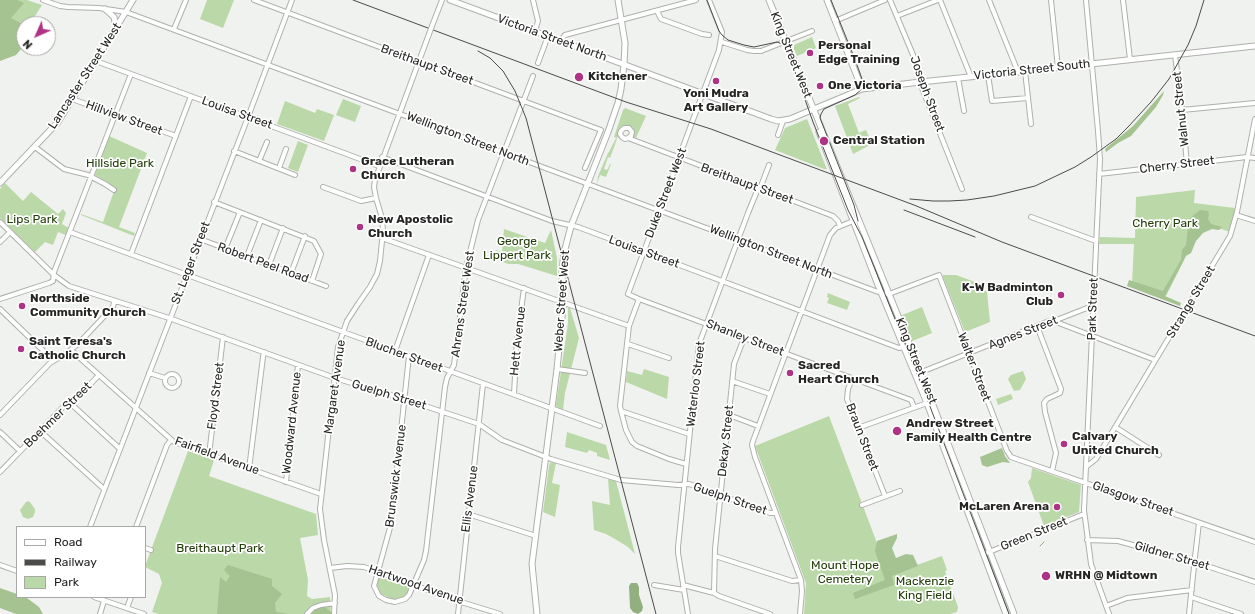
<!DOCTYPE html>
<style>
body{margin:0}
#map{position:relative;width:1255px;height:614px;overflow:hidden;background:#f0f2ef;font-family:Rubik,sans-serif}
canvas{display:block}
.legend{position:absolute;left:16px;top:526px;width:130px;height:72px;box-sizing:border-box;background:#fff;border:1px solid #a8a8a7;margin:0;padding:5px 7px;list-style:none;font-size:12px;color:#252624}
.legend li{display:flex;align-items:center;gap:8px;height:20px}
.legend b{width:20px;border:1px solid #a8a8a7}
.north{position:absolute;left:16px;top:16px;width:40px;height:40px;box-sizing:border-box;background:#fff;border:1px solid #a8a8a7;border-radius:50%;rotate:225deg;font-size:11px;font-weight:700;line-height:16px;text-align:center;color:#252624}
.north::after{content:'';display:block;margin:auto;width:14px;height:18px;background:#ae3385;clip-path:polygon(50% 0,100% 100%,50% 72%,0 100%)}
</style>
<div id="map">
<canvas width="1255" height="614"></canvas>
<ul class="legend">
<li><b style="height:5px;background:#fff"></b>Road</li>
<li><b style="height:5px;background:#4b4c4a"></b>Railway</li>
<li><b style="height:11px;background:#bad8a8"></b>Park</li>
</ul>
<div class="north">N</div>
</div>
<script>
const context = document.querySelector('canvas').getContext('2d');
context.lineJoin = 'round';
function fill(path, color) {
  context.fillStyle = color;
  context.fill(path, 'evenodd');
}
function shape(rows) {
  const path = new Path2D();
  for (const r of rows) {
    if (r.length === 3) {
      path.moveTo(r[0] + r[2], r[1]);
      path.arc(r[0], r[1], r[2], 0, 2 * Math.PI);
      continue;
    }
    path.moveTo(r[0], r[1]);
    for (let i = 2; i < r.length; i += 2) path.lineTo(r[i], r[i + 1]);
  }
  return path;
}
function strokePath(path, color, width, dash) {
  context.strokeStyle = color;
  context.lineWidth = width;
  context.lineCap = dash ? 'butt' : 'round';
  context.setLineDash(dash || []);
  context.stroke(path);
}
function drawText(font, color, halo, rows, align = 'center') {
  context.font = font + ' Rubik,sans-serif';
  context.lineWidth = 3.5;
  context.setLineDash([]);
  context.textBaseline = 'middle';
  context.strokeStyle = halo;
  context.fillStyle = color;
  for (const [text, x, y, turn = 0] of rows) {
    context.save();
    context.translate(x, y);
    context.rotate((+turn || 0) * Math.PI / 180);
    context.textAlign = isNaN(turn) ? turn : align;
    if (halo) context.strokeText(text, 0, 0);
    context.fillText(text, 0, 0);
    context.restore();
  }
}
fill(shape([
 [0,0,27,0,42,5,30,24,24,24,24,37,17,51],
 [207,0,234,0,223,28,200,19],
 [812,37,816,48,797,56,794,49,794,45],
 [859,97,860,98,848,104,859,133,866,130,872,144,853,154,835,106],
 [343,99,361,106,355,122,336,115],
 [285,101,315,113,317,109,334,115,324,141,277,124],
 [625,108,646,116,636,138,633,137,633,132,629,126,623,126,620,128,618,132,619,136,617,138,614,137,623,110],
 [807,119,826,167,827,169,824,169,775,150,785,128],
 [109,136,147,153,119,227,135,233,134,236,81,215,81,214,103,222,113,194,115,189,106,181,95,175],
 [616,138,617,139,610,158,608,157,604,169,607,170,610,164,611,164,606,177,600,175,597,184,598,176,608,153,609,152],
 [298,141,308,145,298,172,288,168],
 [5,183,23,201,31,192,58,214,63,209,66,213,62,224,69,228,66,235,58,232,53,245,45,242,35,252,0,218,0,189],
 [1195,190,1194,203,1235,208,1230,232,1196,220,1184,260,1166,296,1132,283,1134,244,1099,244,1100,237,1135,238,1136,197],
 [504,229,545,243,551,230,557,258,557,276,518,264,509,264,493,259,496,250,502,252],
 [943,275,956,275,975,282,985,290,987,292,990,322,965,332,943,277],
 [828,293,850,302,847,310,827,303,829,298,827,297],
 [568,307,570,308,579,338,565,393,563,410,557,407,556,405,568,323],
 [922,307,932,333,910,342,900,316],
 [644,369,669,377,667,399,626,382,627,371,642,375],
 [1023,371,1026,379,1020,390,1014,391,1008,379,1011,375],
 [1011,394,1013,399,998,405,996,399],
 [829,416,889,575,942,556,947,570,945,571,958,607,957,612,950,614,804,614,806,583,755,446],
 [567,432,606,445,610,460,597,456,597,453,589,450,587,453,565,447],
 [188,451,214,460,209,476,316,514,318,535,300,538,308,580,307,596,312,599,330,597,331,614,159,614,152,612,162,583,159,574,145,567,145,566],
 [552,462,556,463,552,483,560,485,555,517,543,512,549,466,550,463],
 [1032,468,1081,485,1079,512,1044,526,1028,482,1031,478],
 [608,479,616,481,635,554,628,547,615,539,606,534,594,530,592,501,610,505],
 [29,501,35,509,35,512,33,517,28,519,23,517,20,510,26,502],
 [379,576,410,587,408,593,403,598,394,600,379,593,376,583]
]), '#bad8a8');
fill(shape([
 [0,0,17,0,24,3,11,18,24,25,24,39,22,48,16,55,0,61],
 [1164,91,1163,95,1156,107,1131,136,1118,143,1106,152,1105,149,1133,126],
 [1200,210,1208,211,1209,214,1208,219,1211,224,1222,227,1219,230,1212,229,1203,233,1196,241,1191,253,1186,256,1165,296,1181,303,1180,306,1127,286,1129,280,1163,291,1181,260,1182,250,1186,245,1189,219],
 [1002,448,1005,456,1010,463,1003,462,987,467,982,465,980,457],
 [897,534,897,538,892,548,896,558,906,554,913,555,918,566,892,576,894,585,855,599,853,593,885,580,875,551,877,541],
 [228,565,272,579,272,586,282,594,275,603,276,612,289,614,217,614,220,577,226,582,230,576,224,570],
 [0,588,17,594,17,597,27,598,39,607,43,614,16,614,0,608],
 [318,607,325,607,331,612,331,614,307,614]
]), '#a4c391');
fill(shape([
 [631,583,637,583,639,587,639,595,643,607,642,611,638,614,633,612,630,608,629,586]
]), '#91af7f');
strokePath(shape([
 [1040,546,1044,542]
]), '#91af7f', 1);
const minor = shape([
 [43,0,60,6,68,7,99,8,126,12,881,293,889,294,939,275,1007,451,1011,457,1255,542],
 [254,0,601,130,585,168],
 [533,0,538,21,535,31],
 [709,0,722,32,719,50,628,294,639,299,911,400,914,407],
 [890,0,916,62,922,88,962,189],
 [940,0,971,77],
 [989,0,1018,72],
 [1051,0,1058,68],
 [1086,0,1098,131,1100,159,1084,510,1091,564,1109,614],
 [1123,0,1130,59],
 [657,11,661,19,702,34,709,35],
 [897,16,938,0],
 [835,21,885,0],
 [432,26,442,0],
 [174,29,186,0],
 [560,41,565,35,696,0],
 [722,42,747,50,754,51,761,51,812,31],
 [1175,55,1182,110,1187,164],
 [96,61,379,166],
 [538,63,548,36],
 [1025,71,1031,124],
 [988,75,992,101,1028,98],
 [958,78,964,111],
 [72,99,176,136],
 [1182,110,1255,103],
 [778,135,783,121],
 [628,138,631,136,632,132,629,128,624,128,621,131,620,134,622,137,625,139,628,138,833,216,838,221,840,226],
 [35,147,64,169,88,175,105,184,114,190],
 [234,151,295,175],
 [382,157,552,221,578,227,640,250,899,348,904,347],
 [259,161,267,142],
 [279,168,286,149],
 [1099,174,1247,157,1255,158],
 [323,187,361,201,376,198],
 [214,202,314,241,321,254,312,281],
 [1236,215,1255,221],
 [1031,217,1096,241],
 [0,222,54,275,69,286,169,318,335,378,404,399,479,424,502,440,551,459,621,480,678,485,689,484,770,513,776,513],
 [70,232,600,426],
 [382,238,629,326],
 [200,239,326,286],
 [0,242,10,232],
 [225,249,240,212],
 [131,254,191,96],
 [247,256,261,220],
 [269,265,283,228],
 [291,273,305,236],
 [0,299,49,283,53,281,54,272,131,74],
 [639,299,629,326,620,406,621,411,626,430,632,442,637,446,669,459,686,464],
 [0,309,53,360],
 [1056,322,1059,319,1087,308],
 [1037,326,1061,389,1060,393,1047,399,1044,403,1045,412,1056,453,1052,471],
 [628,344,669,358],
 [71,350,174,442,321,494],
 [395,351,429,255],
 [409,356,391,524,374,586,379,596,386,600,395,602,405,599,409,595,424,560,426,551,445,387,447,378,454,365,466,268,478,220,533,76],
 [557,369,585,373],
 [149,373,165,378],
 [919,373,1049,321,1056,322,1155,360],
 [172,381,7],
 [852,379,848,389,847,399,885,496],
 [732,381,770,394],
 [514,394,517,340,524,288],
 [69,402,119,448],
 [621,411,689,434],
 [0,415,50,363,67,353,79,343,113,307,114,302],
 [729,415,758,426],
 [1115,427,1159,455],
 [858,428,927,403],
 [40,431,104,489],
 [0,432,20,451],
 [209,455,223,337],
 [1086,467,1096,459,1230,236,1237,212,1255,119],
 [249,469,263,357,264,352],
 [0,472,65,405,79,396,99,375],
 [286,482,298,365],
 [862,505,900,491],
 [468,514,536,536],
 [90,527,248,117,292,0],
 [136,527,167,445,171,440],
 [1087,540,1118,541,1198,563,1255,582],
 [145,548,151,550],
 [984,554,1084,514],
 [715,556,792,581,801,580],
 [0,565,17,571],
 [330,568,347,566,364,567,458,601,500,614],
 [654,585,684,590],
 [683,585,714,593,719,596,770,614],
 [714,593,715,549,734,364,744,338],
 [94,597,144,614],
 [1191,597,1241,614],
 [1106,606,1127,598,1192,590],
 [127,608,131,597],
 [100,614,104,601],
 [307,614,313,608,321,605,335,603],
 [334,614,335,595,324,540,320,509,338,347,347,321,358,304,370,287,377,274,380,261,383,231,382,218,376,198,374,187,375,180,429,34],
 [458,614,483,384],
 [688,614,678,553,678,547,699,344,748,213,757,191,761,186,769,165],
 [800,614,802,591,801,580,755,457,752,445,753,441,830,235,836,228,858,219],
 [1189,614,1195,557,1199,523]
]);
const major = shape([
 [450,0,771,119,778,121,790,119,862,89,920,82,1018,72,1255,46],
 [769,0,907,338,1014,614],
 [827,0,862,89],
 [105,9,114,17,116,27],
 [819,132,878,285,927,403,1006,614],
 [0,183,58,122,133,0],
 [537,614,532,564,557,369,563,307,562,270,564,253,571,226,608,132,618,103,621,89,624,65,625,43,618,0]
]);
strokePath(minor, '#adb0ac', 6);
strokePath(major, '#adb0ac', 7);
strokePath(minor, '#fff', 4);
strokePath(major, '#fff', 5);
strokePath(shape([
 [707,0,719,31,722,35,728,40,744,45,754,47,777,42,782,44,787,49,813,122,848,210,862,237,926,396,1009,614],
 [831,0,856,62,862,79,863,85,862,89,855,95,824,109,821,114,820,118,854,205,858,221]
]), '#4b4c4a', 1);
strokePath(shape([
 [353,0,626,102,711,129,772,152,914,205,1002,242,1255,336],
 [478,51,490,58,503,71,515,91,526,118,656,614],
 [910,199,933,201,949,201,967,200,994,196,1035,186,1075,167,1091,157,1116,139,1128,127,1151,102,1169,79,1188,45,1196,26,1204,0],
 [904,210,975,237]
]), '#4b4c4a', 1);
const minorBridge = shape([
 [429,34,432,26]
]);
strokePath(minorBridge, '#adb0ac', 6, []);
strokePath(minorBridge, '#fff', 4);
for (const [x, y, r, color] of [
 [810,53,4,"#ae3385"],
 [579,77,5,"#ae3385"],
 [716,81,4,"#ae3385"],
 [820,86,4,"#ae3385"],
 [824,141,5,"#ae3385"],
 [353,169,4,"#ae3385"],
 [360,227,4,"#ae3385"],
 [1061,295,4,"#ae3385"],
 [22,306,4,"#ae3385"],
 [21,349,4,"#ae3385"],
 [790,373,4,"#ae3385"],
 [897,431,5,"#ae3385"],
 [1064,444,4,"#ae3385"],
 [1057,507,4,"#ae3385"],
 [1046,576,5,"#ae3385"]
]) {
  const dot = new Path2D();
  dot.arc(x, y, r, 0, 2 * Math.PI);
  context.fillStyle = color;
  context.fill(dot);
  strokePath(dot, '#fff', 1.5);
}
drawText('12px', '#252624', '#fff', [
 ["Victoria Street North",552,38,20],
 ["King Street West",791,55,68],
 ["Breithaupt Street",427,65,20],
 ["Victoria Street South",1032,70,-6],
 ["Lancaster Street West",85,76,-57],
 ["Joseph Street",927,94,70],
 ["Walnut Street",1181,109,-96],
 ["Louisa Street",237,113,20],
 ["Hillview Street",124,118,20],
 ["Wellington Street North",468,139,21],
 ["Cherry Street",1177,165,-7],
 ["Breithaupt Street",747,184,20],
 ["Duke Street West",666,193,-69],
 ["Louisa Street",644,252,20],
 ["Wellington Street North",771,252,21],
 ["St. Leger Street",191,263,-69],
 ["Robert Peel Road",263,263,20],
 ["Weber Street West",562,301,-86],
 ["Strange Street",1191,302,-59],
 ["Ahrens Street West",463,304,-82],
 ["Park Street",1093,309,-88],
 ["Agnes Street",1023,333,-21],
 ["Shanley Street",745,338,21],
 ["Hett Avenue",518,341,-84],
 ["Blucher Street",404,355,20],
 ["King Street West",916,361,68],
 ["Walter Street",974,367,69],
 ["Waterloo Street",696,384,-83],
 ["Margaret Avenue",335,387,-82],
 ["Guelph Street",389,395,17],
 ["Floyd Street",216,396,-83],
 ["Boehmer Street",58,415,-44],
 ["Woodward Avenue",292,423,-84],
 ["Braun Street",862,437,69],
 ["Dekay Street",726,441,-84],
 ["Fairfield Avenue",217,456,20],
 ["Brunswick Avenue",396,476,-83],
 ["Ellis Avenue",470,499,-83],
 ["Guelph Street",730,499,19],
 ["Glasgow Street",1133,499,19],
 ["Green Street",1034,534,-22],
 ["Gildner Street",1172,556,16],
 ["Hartwood Avenue",416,585,19]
]);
drawText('bold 12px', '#252624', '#fff', [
 ["Personal",818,46],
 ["Edge Training",818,60],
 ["Kitchener",588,77],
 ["One Victoria",828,86],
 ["Yoni Mudra",716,94,"center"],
 ["Art Gallery",716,108,"center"],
 ["Central Station",833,141],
 ["Grace Lutheran",361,162],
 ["Church",361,176],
 ["New Apostolic",368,220],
 ["Church",368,234],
 ["K-W Badminton",1053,288,"right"],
 ["Club",1053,302,"right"],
 ["Northside",30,299],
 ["Community Church",30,313],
 ["Saint Teresa's",29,342],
 ["Catholic Church",29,356],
 ["Sacred",798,366],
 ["Heart Church",798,380],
 ["Andrew Street",906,424],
 ["Family Health Centre",906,438],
 ["Calvary",1072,437],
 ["United Church",1072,451],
 ["McLaren Arena",1049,507,"right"],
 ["WRHN @ Midtown",1055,576]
], 'left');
drawText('12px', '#203c07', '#fff', [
 ["Hillside Park",120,164],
 ["Lips Park",32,220],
 ["Cherry Park",1165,224],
 ["George",517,242],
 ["Lippert Park",517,256],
 ["Breithaupt Park",220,549],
 ["Mount Hope",845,566],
 ["Cemetery",845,580],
 ["Mackenzie",925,582],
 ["King Field",925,596]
]);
</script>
